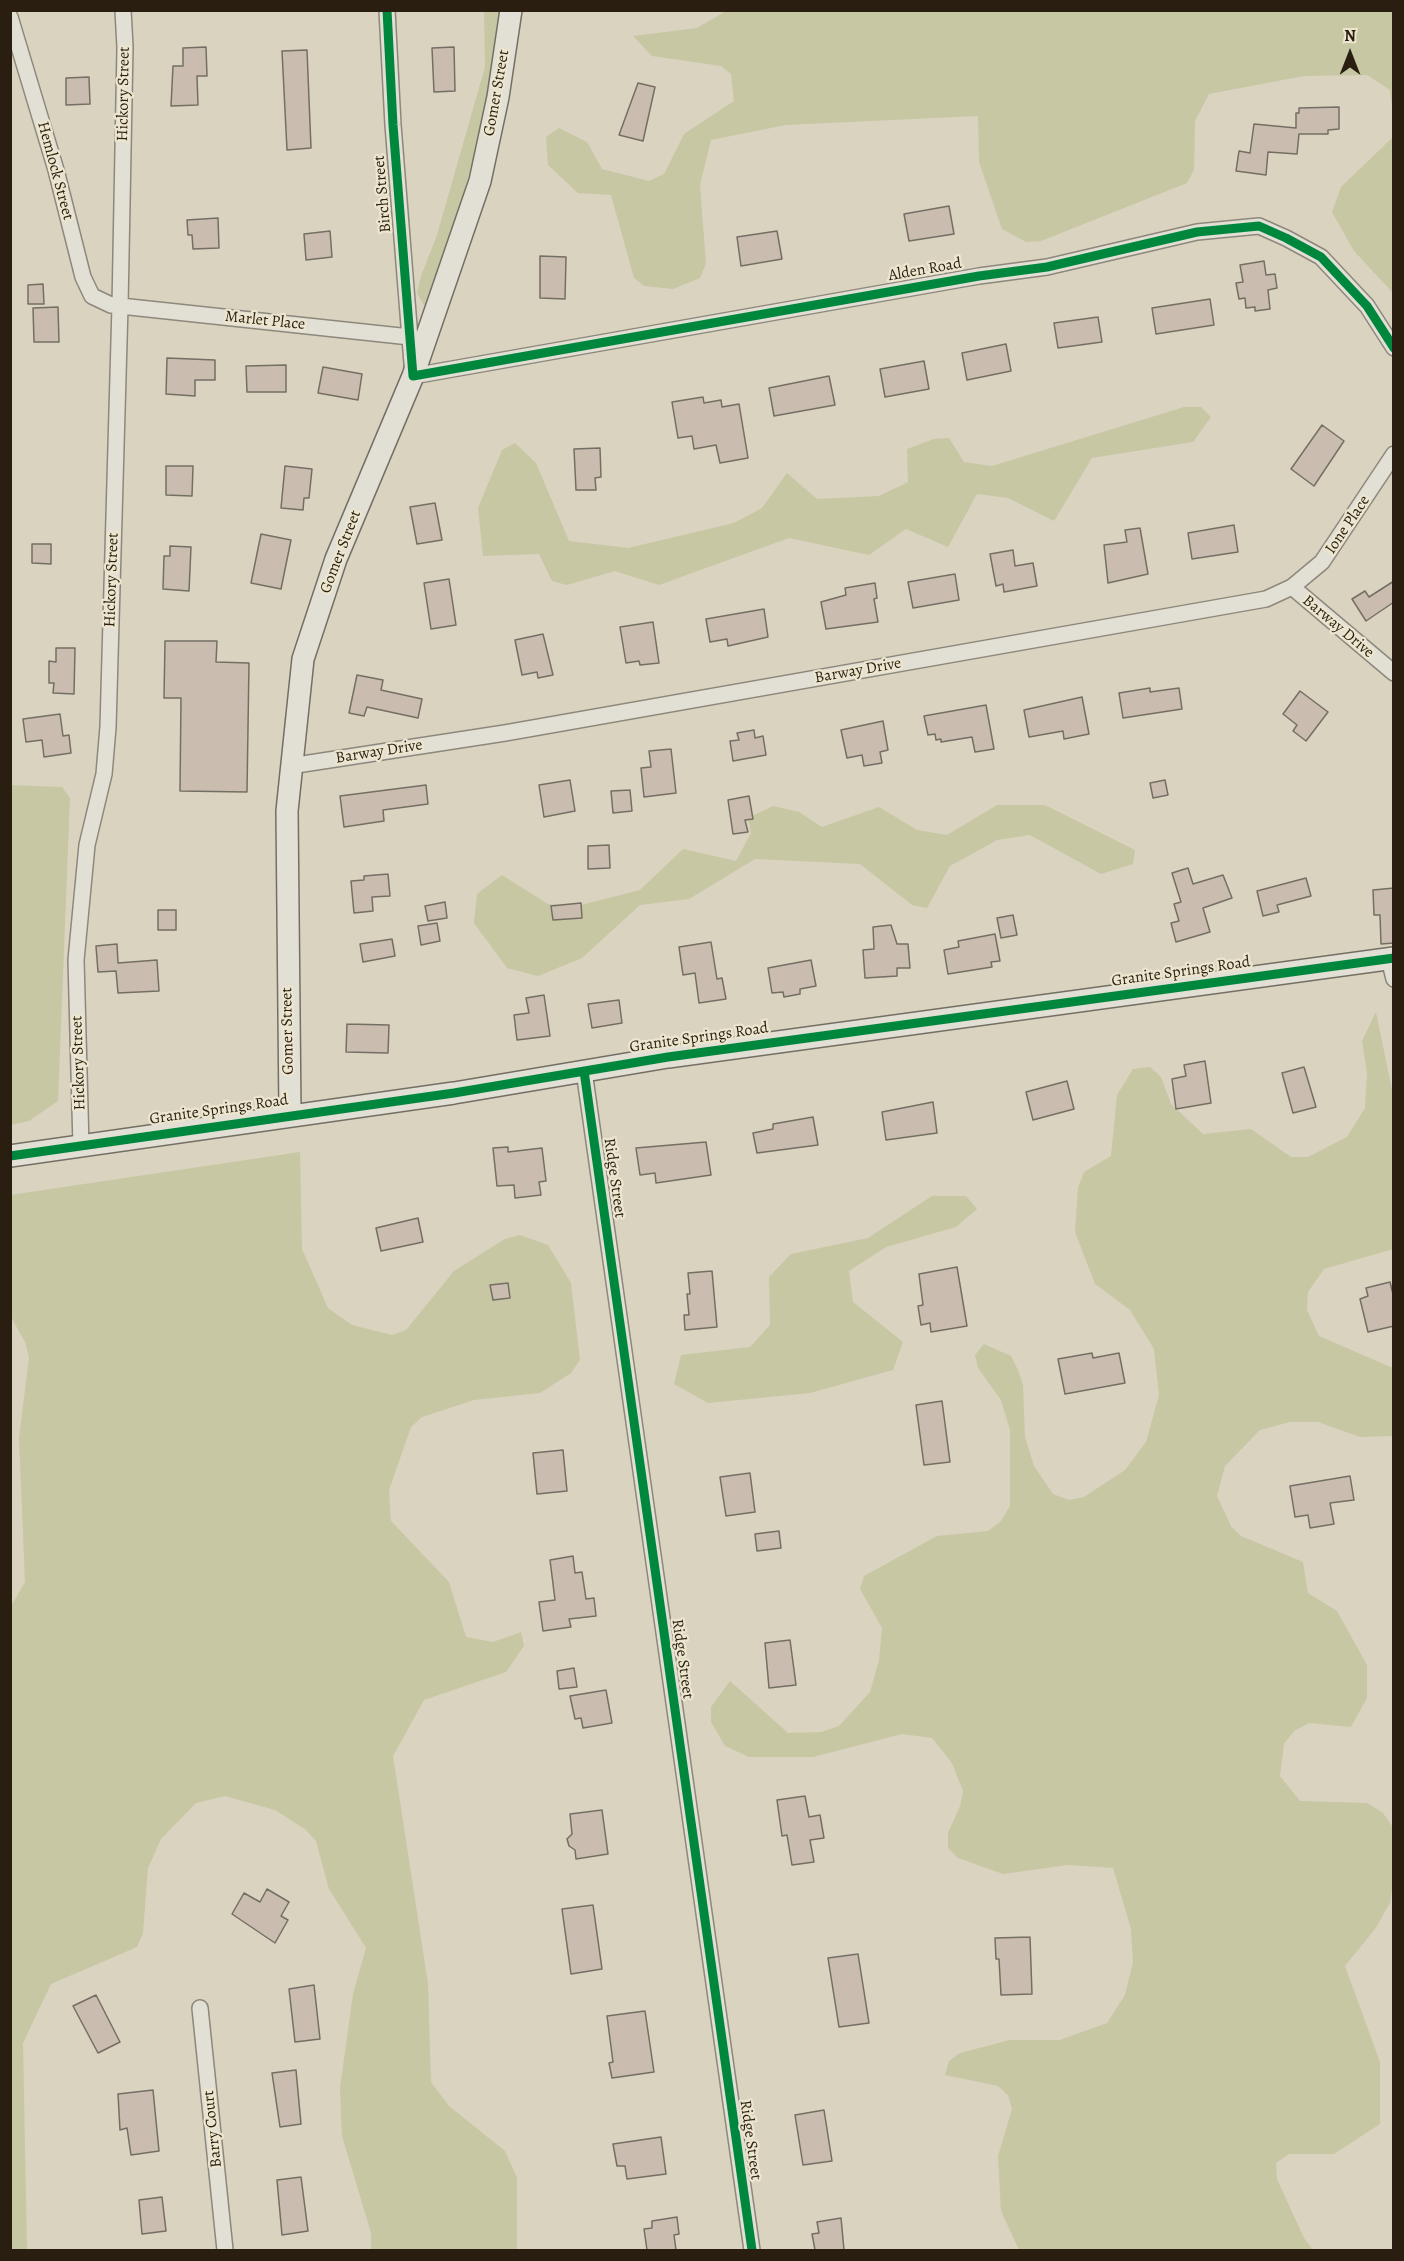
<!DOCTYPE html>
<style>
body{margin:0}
#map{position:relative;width:1404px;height:2261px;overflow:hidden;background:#dad3c0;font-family:Alegreya,serif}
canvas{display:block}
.frame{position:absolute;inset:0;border:12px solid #291e10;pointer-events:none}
.north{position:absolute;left:1320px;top:24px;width:60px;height:60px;-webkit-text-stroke:4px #ede6cf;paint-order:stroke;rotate:0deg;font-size:16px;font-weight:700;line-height:24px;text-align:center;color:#291e10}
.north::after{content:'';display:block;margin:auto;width:21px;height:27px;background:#291e10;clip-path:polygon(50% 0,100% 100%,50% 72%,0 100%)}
</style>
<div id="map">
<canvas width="1404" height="2261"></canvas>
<div class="frame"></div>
<div class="north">N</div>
</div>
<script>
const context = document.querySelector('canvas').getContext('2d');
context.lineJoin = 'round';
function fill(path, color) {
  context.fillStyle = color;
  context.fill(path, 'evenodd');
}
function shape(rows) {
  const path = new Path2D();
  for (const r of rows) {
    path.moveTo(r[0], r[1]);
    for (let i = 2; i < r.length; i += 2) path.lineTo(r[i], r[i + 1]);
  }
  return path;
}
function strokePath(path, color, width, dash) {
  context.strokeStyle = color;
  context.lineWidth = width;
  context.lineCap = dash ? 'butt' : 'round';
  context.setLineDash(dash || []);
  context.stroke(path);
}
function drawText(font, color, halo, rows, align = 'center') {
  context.font = font + ' Alegreya,serif';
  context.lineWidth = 4.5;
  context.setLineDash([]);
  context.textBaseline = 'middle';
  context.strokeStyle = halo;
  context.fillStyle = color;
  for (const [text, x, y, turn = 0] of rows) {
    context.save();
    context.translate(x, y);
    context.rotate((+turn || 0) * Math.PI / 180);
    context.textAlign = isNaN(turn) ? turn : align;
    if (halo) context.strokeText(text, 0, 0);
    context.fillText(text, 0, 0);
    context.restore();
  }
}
fill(shape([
 [484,11,504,11,490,101,441,270,425,307,417,293,421,276,437,235,485,67],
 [726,11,1393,11,1393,113,1390,90,1367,75,1304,76,1209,94,1195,121,1194,170,1187,183,1041,241,1026,242,1002,229,979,162,978,116,786,125,711,140,700,185,706,263,700,278,673,289,644,286,634,278,611,195,578,193,548,165,546,137,559,128,587,142,602,169,649,181,664,174,684,134,734,101,731,74,721,66,652,56,633,36,697,28],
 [1393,137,1393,293,1354,251,1332,212,1341,187],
 [1184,407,1201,407,1211,417,1193,442,1092,458,1054,521,1008,498,977,494,948,547,906,529,869,555,789,538,659,585,615,571,567,585,552,581,539,554,483,556,478,508,502,450,515,443,536,463,569,541,628,548,734,523,762,508,787,473,817,499,879,496,908,482,907,449,934,439,949,438,964,462,992,466],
 [11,785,62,787,70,798,58,1101,29,1121,11,1125],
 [997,805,1045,805,1135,850,1133,864,1101,874,1030,835,997,840,950,866,927,908,912,905,860,864,755,859,689,899,640,905,582,958,538,976,507,968,474,923,477,894,502,875,548,904,581,905,640,890,683,849,736,861,751,833,748,818,773,806,799,812,822,827,879,807,917,830,947,835],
 [1376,1012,1393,1095,1393,1249,1324,1269,1308,1292,1307,1310,1319,1336,1393,1368,1393,1436,1360,1437,1318,1422,1290,1422,1260,1430,1225,1466,1217,1496,1231,1526,1241,1536,1303,1562,1308,1593,1337,1611,1367,1665,1367,1698,1351,1727,1309,1723,1294,1731,1284,1744,1280,1776,1300,1801,1367,1803,1383,1813,1392,1826,1394,1873,1390,1903,1375,1929,1345,1966,1380,2062,1380,2124,1334,2154,1289,2154,1276,2163,1277,2179,1304,2238,1313,2250,1019,2250,1001,2211,998,2156,1012,2109,1008,2095,998,2086,945,2075,949,2061,960,2053,1010,2040,1060,2040,1107,2023,1125,1995,1133,1962,1131,1929,1113,1868,1068,1865,1003,1874,958,1858,948,1848,948,1833,960,1806,963,1791,952,1763,932,1738,902,1734,813,1757,749,1757,725,1746,711,1722,711,1707,730,1681,788,1733,821,1732,839,1726,870,1692,879,1660,882,1628,860,1589,864,1576,937,1536,988,1531,1001,1521,1010,1506,1010,1430,1001,1400,978,1368,975,1355,984,1344,1011,1356,1018,1370,1023,1385,1025,1437,1034,1466,1053,1494,1069,1500,1084,1497,1125,1470,1146,1442,1159,1395,1154,1349,1130,1310,1095,1284,1075,1232,1078,1188,1084,1172,1111,1156,1117,1095,1133,1069,1150,1067,1161,1077,1171,1104,1203,1134,1251,1129,1291,1157,1308,1157,1347,1137,1365,1108,1367,1073,1362,1041],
 [300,1152,302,1249,328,1308,352,1325,392,1335,406,1330,454,1271,505,1239,520,1235,548,1245,571,1283,580,1360,571,1373,540,1393,474,1400,422,1417,411,1427,389,1490,391,1521,449,1582,466,1637,493,1642,521,1632,524,1646,506,1672,424,1700,393,1756,428,1984,431,2082,449,2106,505,2151,517,2178,517,2250,371,2250,371,2233,342,2136,340,2088,353,1994,366,1948,329,1889,316,1841,305,1829,275,1810,225,1796,196,1803,161,1839,148,1868,143,1933,137,1947,51,1984,23,2043,27,2250,11,2250,10,1608,25,1582,19,1438,29,1358,25,1342,11,1317,10,1195],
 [932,1196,966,1196,977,1209,956,1227,886,1247,849,1271,853,1302,903,1342,893,1370,810,1393,708,1403,674,1384,681,1355,750,1347,770,1325,769,1277,791,1254,868,1238]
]), '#c7c7a3');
const building = shape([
 [206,47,207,76,197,76,198,105,171,106,173,66,183,66,183,48,206,47],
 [454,47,455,91,434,92,432,48,454,47],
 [307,50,311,148,287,150,282,51,307,50],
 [89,77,90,104,66,105,66,78,89,77],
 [638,83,655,87,643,141,619,135,638,83],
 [1339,107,1339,129,1328,130,1328,134,1299,134,1297,154,1268,152,1266,175,1236,171,1239,151,1250,153,1254,124,1296,128,1296,113,1299,113,1299,108,1339,107],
 [949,206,954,234,909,241,904,214,949,206],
 [218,218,219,248,193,249,192,235,188,235,187,220,218,218],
 [330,231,332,257,306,260,304,234,330,231],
 [777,231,782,259,741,266,737,237,777,231],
 [540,256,566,257,565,299,540,298,540,256],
 [1264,261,1266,275,1275,274,1277,288,1268,290,1270,309,1255,311,1255,307,1246,308,1245,298,1239,299,1236,283,1243,282,1240,265,1264,261],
 [43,284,44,304,28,304,28,285,43,284],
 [1210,299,1214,325,1156,334,1152,308,1210,299],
 [58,307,59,342,34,342,33,308,58,307],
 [1098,317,1102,342,1058,348,1054,323,1098,317],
 [1006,344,1011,371,967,380,962,353,1006,344],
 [167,358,215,360,215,380,195,380,195,396,166,394,167,358],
 [924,361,929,389,885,397,880,369,924,361],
 [286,365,286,392,247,392,246,366,286,365],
 [323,367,362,374,358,400,318,393,323,367],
 [829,376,835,405,774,416,769,388,829,376],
 [703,397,704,403,721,400,722,407,739,404,748,458,720,463,716,445,694,449,692,436,678,438,672,402,703,397],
 [1322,425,1344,441,1314,486,1291,469,1322,425],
 [600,448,601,477,595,478,596,490,576,490,574,449,600,448],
 [166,466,193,466,192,496,166,495,166,466],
 [285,466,312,469,309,498,304,498,303,510,281,508,285,466],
 [435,503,442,540,417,544,410,507,435,503],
 [1234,525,1238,552,1192,559,1188,533,1234,525],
 [1140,528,1148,574,1108,583,1104,545,1127,542,1125,530,1140,528],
 [261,534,291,540,281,589,251,583,261,534],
 [32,544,51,544,51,564,32,563,32,544],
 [170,546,191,547,189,591,163,589,164,556,170,556,170,546],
 [1013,550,1015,566,1033,563,1037,586,1004,592,1003,584,996,586,990,554,1013,550],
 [955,574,959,600,913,608,908,582,955,574],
 [449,579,456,625,431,629,424,583,449,579],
 [1394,581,1394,602,1366,621,1352,599,1365,591,1369,597,1394,581],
 [875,583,877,598,874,599,878,622,826,629,821,602,846,595,845,588,875,583],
 [764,609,768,637,728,646,727,639,710,642,706,619,764,609],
 [653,622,659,663,640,665,639,661,626,663,620,627,653,622],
 [543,634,553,675,538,678,537,672,522,675,515,640,543,634],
 [165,641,217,641,216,662,249,663,247,792,180,791,181,698,164,698,165,641],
 [56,648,75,648,74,694,53,693,54,683,49,683,49,661,56,662,56,648],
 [357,675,383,680,381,690,422,699,418,718,367,707,364,716,349,713,357,675],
 [1150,688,1150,692,1179,688,1182,709,1123,718,1119,693,1150,688],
 [1300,691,1328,712,1306,741,1293,731,1297,725,1283,714,1300,691],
 [1082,697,1089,734,1064,739,1063,731,1029,737,1024,710,1082,697],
 [986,705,994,749,975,752,972,737,941,742,941,739,936,740,935,734,928,735,924,716,986,705],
 [60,714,63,736,69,735,71,753,44,757,42,740,26,742,23,719,60,714],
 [883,721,888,750,880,752,882,763,864,766,862,755,847,758,841,730,883,721],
 [754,730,755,738,763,736,766,755,733,761,730,741,739,740,737,733,754,730],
 [671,749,676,793,644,797,641,768,651,767,649,751,671,749],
 [570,780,575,811,544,817,539,785,570,780],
 [1165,780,1168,795,1153,798,1150,783,1165,780],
 [426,785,428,804,383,810,384,821,344,827,340,796,426,785],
 [630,790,632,811,613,813,611,791,630,790],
 [749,796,753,819,745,820,748,832,733,834,728,800,749,796],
 [609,845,610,868,588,869,588,846,609,845],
 [1188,868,1193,884,1223,875,1232,898,1203,908,1210,932,1176,942,1171,923,1179,921,1174,904,1181,902,1172,873,1188,868],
 [388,874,390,896,372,897,373,911,354,913,351,881,364,880,364,876,388,874],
 [1306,878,1311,896,1277,905,1279,912,1263,916,1257,891,1306,878],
 [1394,888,1394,943,1381,944,1380,915,1374,915,1373,890,1394,888],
 [445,902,447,918,428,921,425,906,445,902],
 [581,903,582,918,553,920,551,906,581,903],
 [158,910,176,910,176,930,158,930,158,910],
 [1013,915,1017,935,1001,938,997,918,1013,915],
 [437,923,440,941,421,945,418,926,437,923],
 [891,925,897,944,908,944,910,968,897,968,897,976,865,978,863,950,874,949,873,927,891,925],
 [995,934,1000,961,991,962,992,967,948,974,944,950,959,947,958,941,995,934],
 [392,939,395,956,363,962,360,944,392,939],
 [711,942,717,979,722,978,726,999,699,1003,695,973,683,975,679,947,711,942],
 [117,944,118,963,157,960,159,991,118,993,116,971,98,972,96,946,117,944],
 [811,960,816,986,800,989,800,994,784,997,783,992,772,993,768,968,811,960],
 [544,995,550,1036,517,1040,514,1015,529,1013,526,998,544,995],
 [619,1000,622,1023,592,1028,588,1004,619,1000],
 [347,1024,389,1025,388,1053,346,1052,347,1024],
 [1205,1061,1211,1103,1176,1109,1172,1079,1186,1076,1184,1065,1205,1061],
 [1304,1067,1316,1107,1293,1113,1282,1073,1304,1067],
 [1067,1081,1074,1109,1033,1120,1026,1092,1067,1081],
 [933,1102,937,1133,886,1140,882,1112,933,1102],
 [813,1117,818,1145,757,1153,753,1133,773,1129,773,1124,813,1117],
 [706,1142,711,1175,656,1183,655,1173,640,1175,636,1148,706,1142],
 [508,1147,508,1152,542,1148,546,1181,539,1182,541,1195,515,1198,514,1185,497,1186,493,1148,508,1147],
 [418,1218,423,1242,381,1251,376,1228,418,1218],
 [957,1267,967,1326,931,1332,930,1323,921,1325,918,1306,923,1305,919,1274,957,1267],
 [712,1271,717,1327,685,1330,684,1315,689,1315,687,1294,690,1294,688,1273,712,1271],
 [1390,1282,1394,1298,1394,1326,1368,1332,1360,1299,1368,1296,1366,1288,1390,1282],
 [508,1283,510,1298,493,1300,490,1285,508,1283],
 [1092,1353,1093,1358,1119,1353,1125,1383,1065,1394,1058,1359,1092,1353],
 [942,1401,950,1462,924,1465,916,1405,942,1401],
 [563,1450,567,1491,537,1494,533,1453,563,1450],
 [750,1473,755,1512,726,1516,720,1477,750,1473],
 [1350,1476,1354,1500,1330,1503,1334,1524,1310,1528,1308,1515,1295,1517,1290,1486,1350,1476],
 [779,1531,781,1548,757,1551,755,1534,779,1531],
 [573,1556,575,1573,582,1572,586,1599,594,1598,596,1616,569,1619,571,1627,543,1631,539,1602,555,1600,550,1560,573,1556],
 [790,1640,796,1685,769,1688,765,1643,790,1640],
 [574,1668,577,1687,559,1689,557,1671,574,1668],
 [606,1690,612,1723,583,1728,581,1718,575,1719,570,1696,606,1690],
 [805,1796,809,1817,820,1815,824,1838,810,1840,814,1862,792,1865,787,1835,782,1836,777,1800,805,1796],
 [602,1810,608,1854,576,1859,575,1850,569,1846,567,1839,572,1834,570,1814,602,1810],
 [267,1889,289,1902,281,1916,288,1920,275,1943,232,1914,244,1893,260,1902,267,1889],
 [593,1905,602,1969,571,1974,562,1909,593,1905],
 [1030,1937,1032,1994,1001,1995,999,1959,996,1959,995,1938,1030,1937],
 [858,1954,869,2023,839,2027,828,1958,858,1954],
 [314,1985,320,2039,295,2042,289,1989,314,1985],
 [96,1995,120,2042,98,2053,73,2006,96,1995],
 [645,2011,654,2072,612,2078,609,2063,613,2062,607,2016,645,2011],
 [296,2070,301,2124,280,2127,272,2073,296,2070],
 [153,2090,159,2151,131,2155,127,2128,120,2130,118,2094,153,2090],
 [824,2110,832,2161,803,2165,795,2115,824,2110],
 [661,2137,666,2174,627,2179,625,2166,617,2166,613,2144,661,2137],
 [301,2177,308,2231,282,2235,277,2180,301,2177],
 [162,2197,166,2231,142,2234,139,2200,162,2197],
 [677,2217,679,2234,674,2235,676,2250,647,2250,644,2229,652,2228,652,2221,677,2217],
 [841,2218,844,2250,815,2250,812,2234,819,2233,817,2222,841,2218]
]);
fill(building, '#cabcaf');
strokePath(building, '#746f64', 1.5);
const street = shape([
 [387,10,393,125,413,376,979,276,1047,267,1197,232,1259,226,1286,238,1321,257,1367,306,1394,348],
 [10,17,56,170,83,277,92,296,111,305,410,337],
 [1292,587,1322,562,1394,454],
 [290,766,505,733,1266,599,1292,587,1394,673],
 [1389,959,1394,979],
 [584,1071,752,2250],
 [81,1146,76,960,87,845,104,774,108,727,120,306,125,47,123,10],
 [200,2008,225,2250]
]);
const secondary = shape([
 [290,1114,287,811,303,659,336,559,413,376,480,181,498,97,511,10],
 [10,1156,454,1093,668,1057,1394,958]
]);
strokePath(street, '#8d887b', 18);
strokePath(secondary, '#746f64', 24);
strokePath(street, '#e2dfd5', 15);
strokePath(secondary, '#e2dfd5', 21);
strokePath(shape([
 [387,10,393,125,413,376,979,276,1047,267,1197,232,1259,226,1286,238,1321,257,1367,306,1394,348],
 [584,1071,752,2250],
 [10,1156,454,1093,668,1057,1394,958]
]), '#00873e', 9);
drawText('16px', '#291e10', '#ede6cf', [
 ["Gomer Street",497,93,-80],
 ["Hickory Street",124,94,-89],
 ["Hemlock Street",55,171,75],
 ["Birch Street",383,194,-95],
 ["Alden Road",925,270,-10],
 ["Marlet Place",265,321,6],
 ["Ione Place",1348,525,-56],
 ["Gomer Street",341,552,-69],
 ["Hickory Street",112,580,-88],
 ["Barway Drive",1338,627,40],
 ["Barway Drive",858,671,-10],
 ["Barway Drive",379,752,-9],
 ["Granite Springs Road",1181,972,-8],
 ["Gomer Street",288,1031,-91],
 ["Granite Springs Road",699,1038,-8],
 ["Hickory Street",79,1063,-92],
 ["Granite Springs Road",219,1110,-8],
 ["Ridge Street",614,1178,82],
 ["Ridge Street",682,1659,82],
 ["Barry Court",213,2129,-96],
 ["Ridge Street",750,2140,82]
]);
</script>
